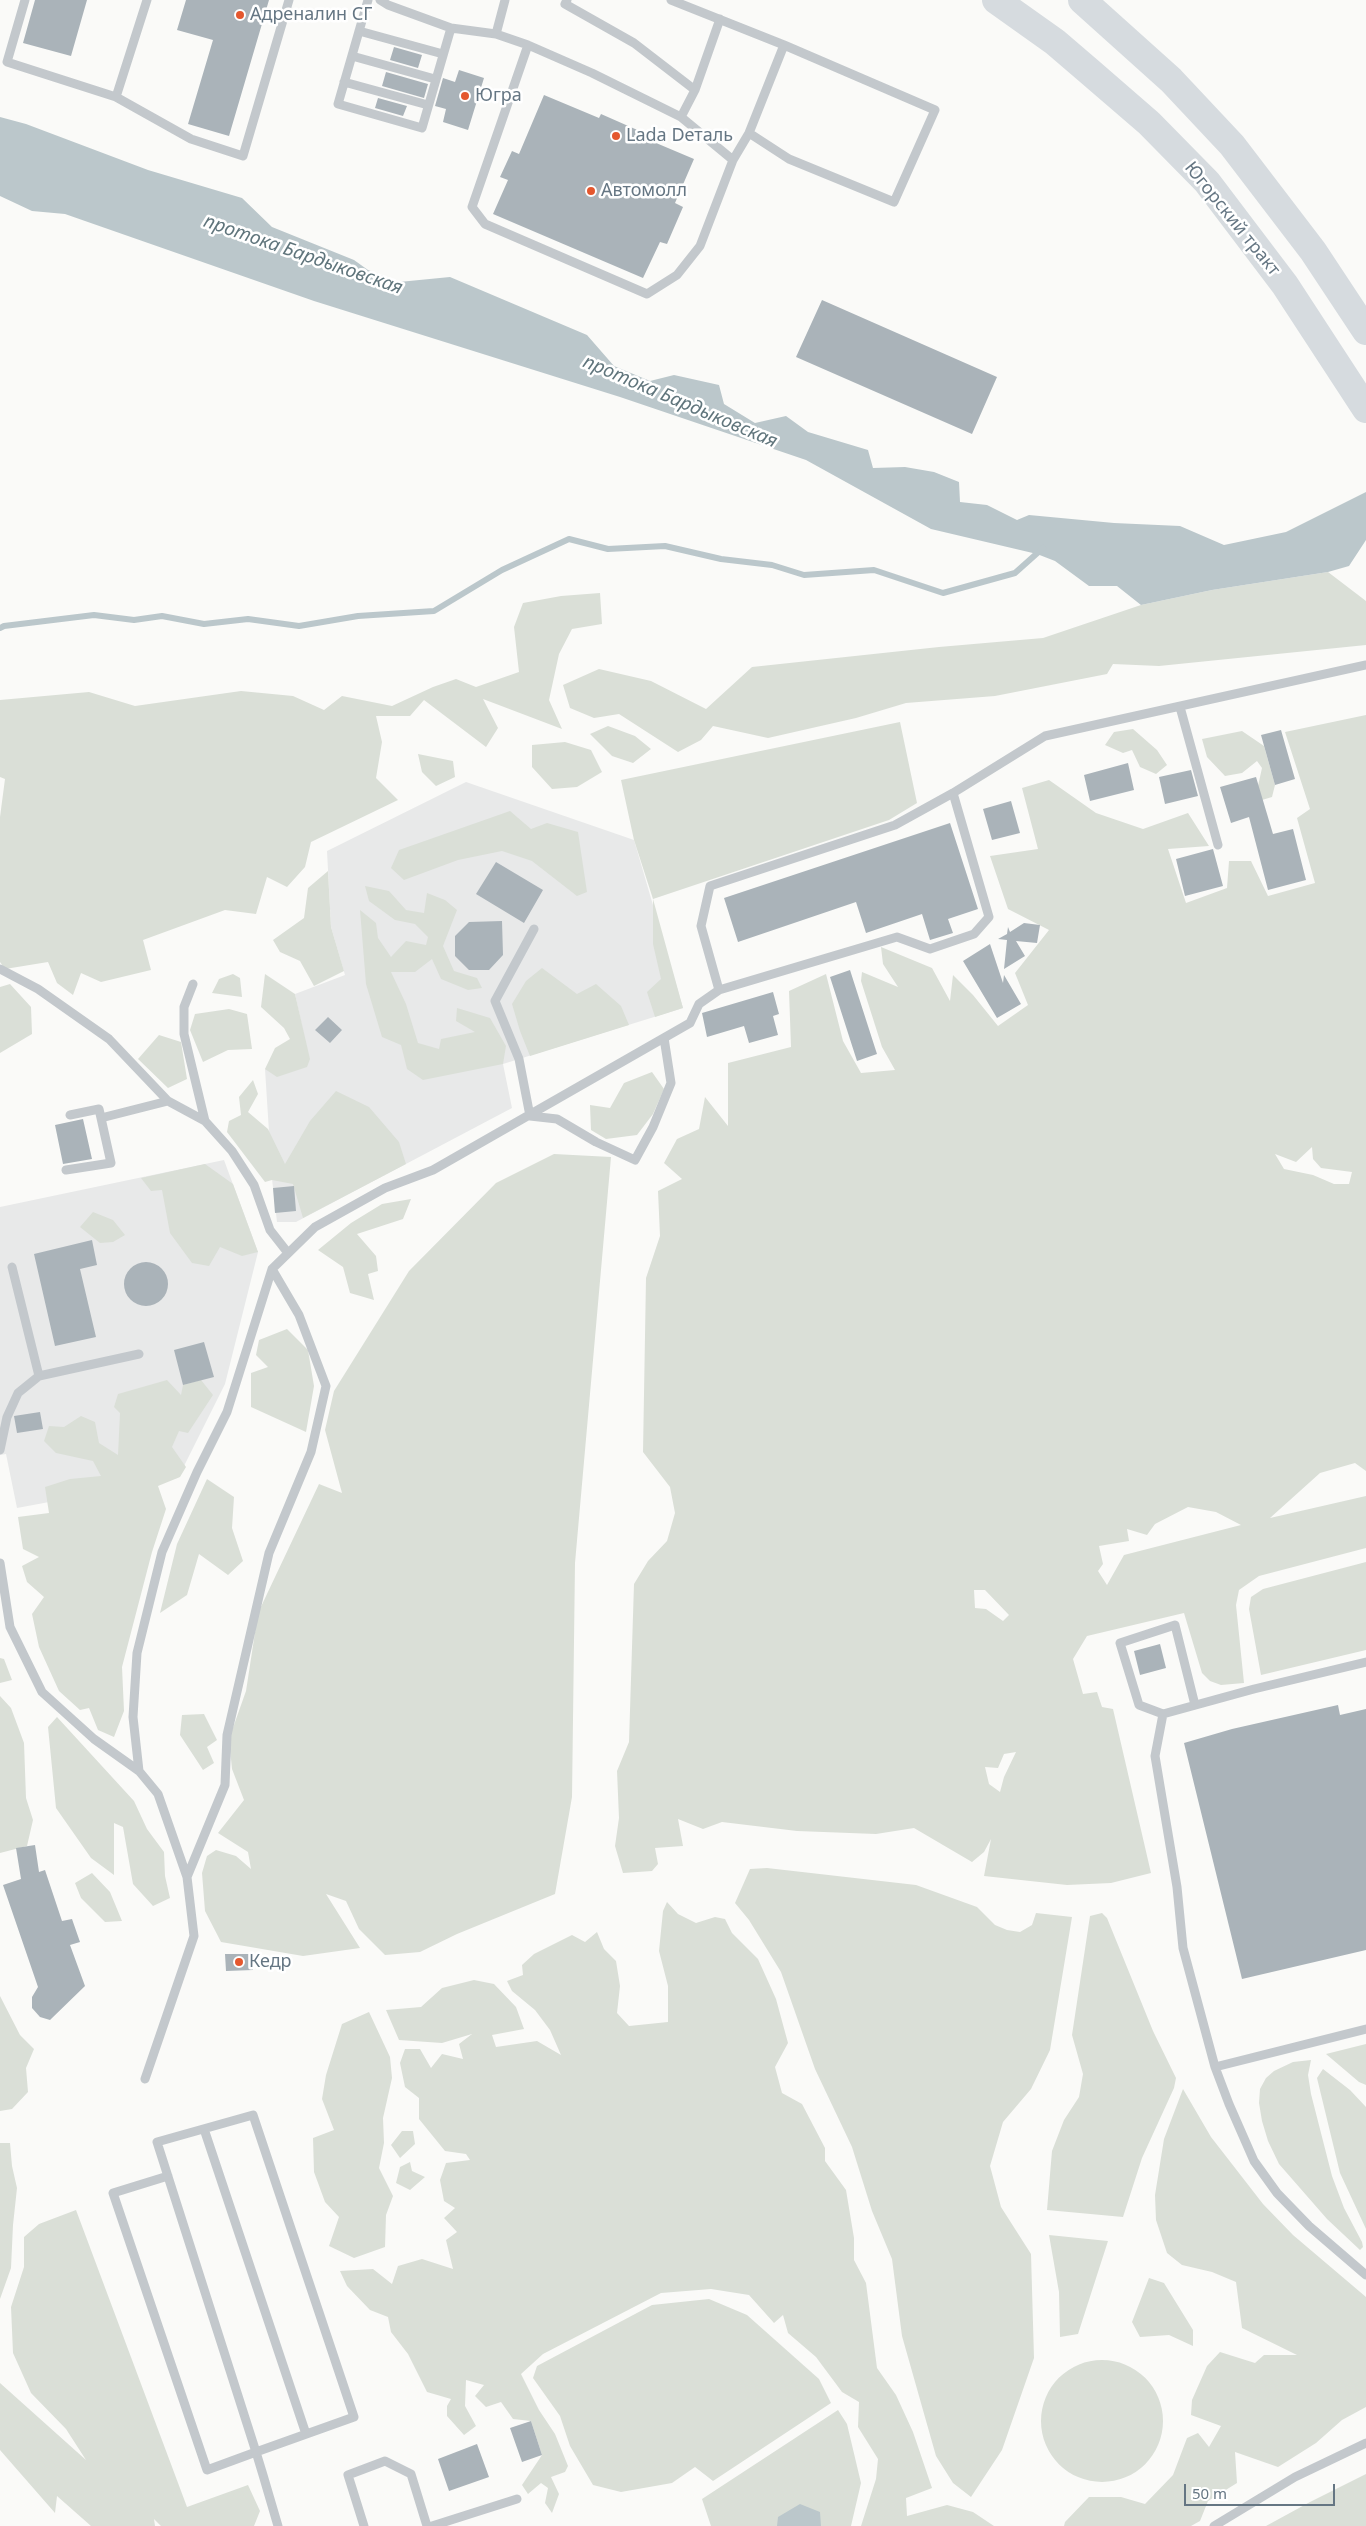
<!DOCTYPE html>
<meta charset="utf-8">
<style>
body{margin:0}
#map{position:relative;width:1366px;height:2526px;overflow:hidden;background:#fafaf8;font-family:"Noto Sans",sans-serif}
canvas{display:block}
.scale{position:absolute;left:1184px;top:2484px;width:151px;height:22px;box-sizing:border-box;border:2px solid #657683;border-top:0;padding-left:6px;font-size:15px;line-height:18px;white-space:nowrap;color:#657683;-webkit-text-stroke:4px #fff;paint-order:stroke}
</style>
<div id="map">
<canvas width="1366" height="2526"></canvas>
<div class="scale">50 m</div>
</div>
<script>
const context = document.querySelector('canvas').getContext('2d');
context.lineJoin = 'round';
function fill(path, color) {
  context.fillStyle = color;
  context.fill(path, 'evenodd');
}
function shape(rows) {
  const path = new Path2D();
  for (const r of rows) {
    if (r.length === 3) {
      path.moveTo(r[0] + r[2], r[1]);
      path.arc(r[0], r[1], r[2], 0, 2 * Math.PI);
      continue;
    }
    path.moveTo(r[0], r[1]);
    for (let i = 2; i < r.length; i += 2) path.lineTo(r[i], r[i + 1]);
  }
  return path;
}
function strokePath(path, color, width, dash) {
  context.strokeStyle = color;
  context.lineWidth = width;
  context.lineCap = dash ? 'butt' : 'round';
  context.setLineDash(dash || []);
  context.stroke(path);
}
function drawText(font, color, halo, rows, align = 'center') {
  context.font = font + ' "Noto Sans",sans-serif';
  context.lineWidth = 5;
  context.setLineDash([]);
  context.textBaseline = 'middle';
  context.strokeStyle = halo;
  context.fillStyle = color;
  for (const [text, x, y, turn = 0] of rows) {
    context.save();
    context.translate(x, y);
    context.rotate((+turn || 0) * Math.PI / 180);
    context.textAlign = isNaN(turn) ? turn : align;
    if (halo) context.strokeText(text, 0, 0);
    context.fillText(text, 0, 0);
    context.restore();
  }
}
fill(shape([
 [466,782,634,840,683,1008,503,1064,512,1108,296,1222,277,1222,272,1179,265,1069,309,1059,295,994,345,975,331,927,327,851],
 [224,1160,258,1252,225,1384,178,1478,17,1508,6,1454,0,1455,0,1207]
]), '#e8e9e9');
fill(shape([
 [1328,572,1366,601,1366,645,1159,666,1113,664,1107,674,995,696,906,703,856,718,768,738,713,726,701,740,678,752,619,714,594,718,570,708,563,685,599,669,651,681,706,709,752,667,939,647,1043,638,1141,605,1212,590],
 [600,593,602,624,572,629,559,654,549,700,562,729,483,699,498,728,486,747,424,700,410,716,376,716,382,742,376,778,398,800,311,842,305,867,287,887,267,877,256,914,225,910,143,940,151,970,101,982,81,973,73,995,57,983,48,962,5,969,0,962,0,817,5,779,0,777,0,700,89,692,135,706,241,691,293,696,324,710,342,696,392,706,433,687,456,679,476,687,519,672,514,627,523,603,561,596],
 [1366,715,1366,1471,1355,1463,1320,1473,1270,1518,1366,1496,1366,1548,1259,1576,1239,1590,1236,1605,1244,1683,1221,1685,1210,1681,1202,1673,1184,1613,1087,1636,1073,1659,1083,1694,1097,1692,1102,1707,1113,1709,1151,1873,1111,1883,1067,1885,984,1876,991,1839,984,1852,972,1862,914,1828,876,1834,797,1831,722,1822,703,1829,678,1819,683,1846,655,1848,658,1864,652,1871,623,1873,615,1846,619,1818,617,1771,629,1742,634,1584,648,1561,667,1541,675,1513,670,1487,643,1452,646,1278,660,1236,658,1191,682,1179,664,1163,677,1139,699,1129,705,1097,728,1126,728,1063,791,1047,789,991,826,974,843,1041,861,1073,895,1070,882,1047,861,981,862,972,898,987,883,964,881,947,932,968,950,1001,953,975,973,995,998,1026,1028,1005,1015,973,1049,930,1008,909,990,856,1038,849,1022,788,1049,780,1096,813,1143,829,1188,813,1209,846,1168,849,1186,903,1227,888,1229,861,1251,861,1268,896,1315,883,1297,818,1310,809,1285,732],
 [1312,1147,1313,1159,1321,1168,1352,1172,1349,1184,1334,1184,1313,1175,1284,1169,1275,1154,1296,1162],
 [1188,1507,1216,1512,1241,1525,1124,1555,1107,1585,1098,1571,1103,1564,1099,1546,1129,1541,1127,1529,1147,1535,1155,1524],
 [974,1590,985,1590,1009,1615,1003,1621,986,1609,975,1608],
 [1016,1752,1004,1777,1000,1792,989,1784,985,1767,998,1768,1004,1754],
 [900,722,917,803,889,820,653,899,683,1008,655,1017,647,992,661,979,653,944,653,899,634,840,621,780],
 [608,726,635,736,651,749,633,763,612,756,590,734],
 [1133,729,1157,750,1167,765,1156,774,1140,767,1132,750,1123,753,1105,745,1114,732],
 [1242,731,1264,746,1275,785,1272,797,1262,800,1258,786,1262,768,1257,761,1242,773,1225,776,1207,757,1202,739],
 [565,742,591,750,602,772,577,787,552,789,532,767,532,745],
 [418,754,453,761,455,777,436,786,422,772],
 [510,811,531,829,547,823,578,832,587,892,577,896,532,861,502,851,458,860,404,880,391,868,399,850],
 [328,871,331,927,344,971,314,986,300,961,280,952,273,940,304,918,308,888],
 [365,886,389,891,406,910,424,913,427,893,445,900,457,910,443,946,454,971,477,978,482,988,468,990,441,979,432,959,415,972,391,972,406,1004,418,1043,439,1049,441,1039,475,1032,456,1021,457,1008,490,1018,506,1046,503,1064,423,1080,407,1069,401,1045,382,1037,366,984,360,910,376,923,378,938,391,957,406,941,426,945,428,937,415,924,395,920,369,901],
 [542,968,577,994,596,984,621,1006,629,1025,530,1056,520,1031,512,1004,526,981],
 [233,974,240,978,242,997,212,993,219,979],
 [265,974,295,994,310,1059,307,1067,277,1077,265,1069,275,1048,290,1039,284,1028,261,1007],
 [10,984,31,1007,32,1034,0,1053,0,987],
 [229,1009,247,1014,252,1049,228,1050,203,1062,190,1030,195,1014],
 [159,1035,181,1042,187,1079,168,1088,138,1059],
 [652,1072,664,1089,653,1114,637,1135,606,1139,591,1130,590,1105,610,1108,624,1083],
 [253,1080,258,1094,248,1112,268,1129,285,1164,310,1121,336,1091,369,1107,399,1142,406,1164,303,1218,293,1184,272,1180,265,1182,227,1132,229,1121,241,1115,239,1097],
 [554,1154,611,1157,575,1563,572,1797,555,1894,457,1934,420,1952,385,1955,359,1929,346,1901,326,1894,360,1948,303,1956,221,1942,205,1911,202,1873,207,1856,216,1850,236,1856,251,1869,248,1852,218,1833,244,1800,232,1769,229,1739,246,1691,258,1613,319,1484,342,1493,325,1430,334,1391,409,1271,496,1183],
 [205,1164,233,1184,258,1252,242,1256,220,1247,209,1266,192,1263,170,1233,162,1190,151,1191,141,1178],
 [411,1199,403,1219,357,1234,376,1256,378,1271,368,1274,374,1300,350,1293,343,1267,318,1250,351,1223,382,1204],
 [93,1212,113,1220,125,1235,113,1242,100,1243,80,1227],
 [287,1329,308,1350,314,1386,306,1432,251,1407,251,1373,268,1367,256,1355,259,1340],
 [167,1380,181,1395,183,1385,201,1380,213,1395,188,1433,179,1431,172,1447,186,1467,180,1477,158,1486,166,1509,152,1552,122,1667,124,1711,114,1737,98,1730,89,1708,80,1710,59,1691,39,1647,32,1614,44,1597,27,1582,22,1566,39,1557,23,1549,18,1517,49,1513,45,1487,70,1479,101,1476,93,1461,56,1453,44,1441,49,1426,64,1427,81,1416,95,1422,99,1443,118,1455,120,1413,114,1407,118,1394],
 [207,1479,234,1497,232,1528,243,1561,228,1575,199,1554,187,1595,160,1613,177,1544],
 [1366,1562,1366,1650,1261,1675,1249,1609,1251,1597,1263,1589],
 [0,1658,4,1659,12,1680,0,1683],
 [0,1696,11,1708,24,1743,26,1798,33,1820,27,1846,0,1853],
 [204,1714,217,1740,207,1747,214,1763,203,1770,180,1735,182,1715],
 [57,1717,134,1801,147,1829,164,1852,165,1876,170,1898,153,1906,133,1884,123,1827,114,1823,114,1875,91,1858,56,1808,48,1727],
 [767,1868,916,1885,977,1907,995,1925,1007,1930,1020,1932,1032,1925,1036,1913,1072,1917,1050,2050,1031,2089,1003,2122,990,2166,1001,2207,1031,2254,1034,2358,1002,2450,971,2497,953,2483,936,2456,902,2336,892,2259,872,2211,852,2147,815,2069,781,1972,749,1920,735,1903,750,1869],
 [92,1873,110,1892,122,1921,105,1922,81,1898,75,1883],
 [667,1902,678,1914,696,1923,715,1917,725,1919,732,1933,758,1959,776,1999,788,2043,775,2067,782,2093,802,2104,825,2148,825,2161,846,2190,854,2238,854,2260,866,2283,877,2368,896,2395,913,2432,932,2488,906,2498,907,2516,947,2505,973,2512,994,2526,861,2526,876,2479,878,2459,858,2427,859,2402,842,2392,816,2357,788,2333,783,2315,774,2323,749,2295,711,2289,661,2293,543,2354,521,2374,539,2410,555,2434,568,2466,565,2472,551,2477,559,2494,552,2513,545,2503,548,2488,541,2483,528,2494,522,2485,542,2455,531,2421,513,2419,501,2402,486,2407,475,2396,484,2385,466,2380,465,2406,476,2426,464,2435,447,2416,447,2406,451,2399,427,2392,408,2354,391,2332,388,2317,370,2310,347,2286,340,2271,373,2269,392,2284,398,2266,422,2259,453,2269,446,2240,457,2232,444,2218,455,2208,444,2201,440,2180,446,2163,470,2160,466,2154,445,2151,419,2119,419,2098,405,2087,400,2063,405,2049,420,2049,431,2068,442,2054,463,2059,459,2044,472,2034,442,2043,399,2040,386,2010,421,2007,442,1988,474,1980,494,1984,516,2007,524,2029,492,2035,496,2047,537,2041,561,2055,550,2030,535,2010,512,1991,507,1981,523,1975,522,1965,534,1954,572,1935,585,1942,597,1932,604,1949,616,1961,620,1986,617,2013,629,2026,668,2022,668,1986,659,1951,663,1911],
 [1102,1913,1107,1918,1153,2031,1176,2078,1174,2088,1142,2158,1123,2217,1047,2210,1052,2151,1064,2120,1079,2097,1083,2074,1072,2035,1090,1916],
 [0,1996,20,2035,34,2049,26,2068,28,2092,12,2109,0,2111],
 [369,2012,390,2057,392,2078,383,2118,384,2143,379,2168,393,2196,386,2215,385,2247,354,2258,329,2246,339,2217,325,2202,314,2172,313,2138,334,2130,322,2099,326,2075,342,2024],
 [1366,2044,1366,2085,1359,2082,1326,2054],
 [1311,2060,1308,2075,1311,2094,1332,2176,1344,2208,1362,2242,1363,2247,1360,2250,1327,2219,1279,2164,1268,2141,1262,2121,1259,2103,1260,2089,1266,2078,1274,2071,1293,2062],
 [1323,2069,1350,2090,1366,2107,1366,2229,1340,2173,1317,2078],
 [1183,2089,1211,2137,1263,2204,1293,2235,1366,2297,1366,2407,1342,2420,1316,2443,1278,2467,1235,2452,1237,2483,1208,2501,1200,2521,1191,2526,1064,2526,1065,2522,1089,2497,1121,2497,1145,2504,1173,2475,1187,2438,1198,2433,1209,2447,1221,2426,1191,2415,1192,2400,1207,2366,1220,2352,1255,2363,1264,2355,1297,2355,1242,2328,1236,2282,1212,2272,1182,2265,1167,2253,1156,2220,1155,2195,1164,2139],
 [402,2131,413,2131,415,2144,400,2158,391,2145],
 [0,2143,10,2143,12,2166,17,2188,13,2225,11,2268,0,2299],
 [410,2162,412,2171,425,2177,410,2190,396,2183,400,2167],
 [76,2210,187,2507,248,2485,260,2511,254,2526,161,2526,154,2519,155,2526,91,2526,57,2496,55,2513,0,2450,0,2383,86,2460,66,2429,31,2393,13,2353,11,2307,24,2267,24,2237,39,2224],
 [1049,2235,1108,2241,1078,2334,1060,2337,1059,2292],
 [1149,2278,1164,2283,1193,2330,1193,2346,1169,2335,1140,2337,1132,2322],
 [709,2299,747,2315,819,2379,831,2403,713,2481,695,2467,672,2483,621,2492,593,2485,570,2446,560,2416,533,2378,537,2366,652,2305],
 [1102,2421,61],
 [838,2410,847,2424,861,2483,851,2526,711,2526,702,2499],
 [1366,2474,1366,2526,1266,2526,1310,2502]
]), '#dadfd7');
fill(shape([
 [0,117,26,124,148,170,242,198,272,227,354,260,368,270,399,282,450,277,587,335,614,366,650,381,674,375,719,385,724,404,755,423,786,416,808,432,868,450,873,468,905,467,934,472,959,482,960,502,987,505,1017,520,1029,515,1114,523,1180,526,1224,545,1286,532,1366,492,1366,540,1349,566,1328,572,1212,590,1141,605,1117,586,1089,586,1055,561,1037,554,931,529,806,460,620,397,314,301,65,214,32,211,0,196],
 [800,2504,820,2512,821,2526,777,2526,778,2517]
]), '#bbc7cb');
strokePath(shape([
 [0,628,4,626,94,615,134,620,162,616,204,624,248,619,299,626,358,616,434,611,502,570,569,539,608,549,665,546,721,559,772,565,804,575,874,570,943,593,1015,573,1043,548]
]), '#bbc7cb', 6);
fill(shape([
 [35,0,87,0,71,56,23,43],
 [186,0,269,0,229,136,188,124,213,40,177,30],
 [394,47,422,55,418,68,390,60],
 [459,70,484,78,468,130,443,122,446,109,435,106,443,78,455,82],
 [386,72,428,84,424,98,382,86],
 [544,95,599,118,601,114,651,136,649,140,694,159,675,203,683,207,667,244,660,242,643,278,493,214,508,180,500,177,512,151,519,154],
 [378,98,407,106,403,116,375,108],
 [822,300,997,377,972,434,796,357],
 [1281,730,1295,779,1275,785,1261,735],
 [1128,763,1134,790,1090,801,1084,775],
 [1191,770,1198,796,1165,804,1159,777],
 [1256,777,1273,834,1293,829,1306,880,1268,890,1249,817,1231,823,1220,787],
 [1011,801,1020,833,992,840,983,809],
 [950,823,978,909,948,919,953,933,930,940,922,914,866,933,856,902,738,942,724,898],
 [1213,849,1223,886,1185,896,1176,859],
 [496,862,543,890,524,923,476,894],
 [502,921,503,955,489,970,469,970,455,956,455,936,469,922],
 [1024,923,1040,925,1037,943,1016,941,1025,956,1004,969,1007,940,998,939,1007,934,1008,927,1010,932],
 [990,944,1003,983,1004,975,1021,1004,997,1018,963,961],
 [850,970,877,1054,857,1061,830,977],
 [773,992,779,1014,773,1016,778,1035,749,1043,744,1026,707,1037,702,1013],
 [328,1017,342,1030,330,1043,315,1030],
 [83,1119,92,1159,63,1164,55,1125],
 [294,1186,296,1211,275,1213,273,1188],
 [92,1240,97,1265,80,1269,96,1337,55,1346,34,1254],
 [146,1284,22],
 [204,1342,214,1377,183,1385,174,1350],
 [40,1412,43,1429,17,1433,14,1416],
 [1160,1644,1166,1668,1140,1675,1134,1651],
 [1338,1705,1340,1715,1366,1709,1366,1950,1242,1979,1184,1743,1232,1729],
 [35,1845,39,1872,45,1870,62,1921,72,1919,80,1942,70,1945,85,1986,50,2020,40,2017,32,2008,32,1997,38,1987,3,1885,21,1879,16,1848],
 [225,1954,253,1954,253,1970,226,1971],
 [531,2421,542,2455,522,2462,510,2428],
 [477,2444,489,2477,449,2491,438,2459]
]), '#aab3b9');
strokePath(shape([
 [25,0,7,62,116,97,191,139,243,156,289,0],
 [368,0,338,104,422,128,451,28],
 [380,0,388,5,451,28,496,34,528,45,592,73,681,117,733,160],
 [567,0,565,4,634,43,695,90],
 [671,0,784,45,935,110,894,202,789,159,749,133],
 [359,31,443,54],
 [496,34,505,0],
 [528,45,472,207,485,224,647,294,677,275,700,246,733,160,749,133,784,45],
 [352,56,435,79],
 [344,82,428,105],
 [116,97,147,0],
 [681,117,695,90,720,19],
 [1180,707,1218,845],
 [534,929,495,1001,519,1059,530,1116,557,1119,596,1142,635,1160,653,1127,671,1083,664,1038],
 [0,969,38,989,109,1039,168,1101],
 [193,984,184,1007,184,1034,205,1121],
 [719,990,701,926,710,886,895,825,953,793,1045,736,1366,665],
 [101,1118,168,1101,205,1121,232,1151,254,1185,270,1230,288,1253],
 [66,1170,111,1163,99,1109,70,1115],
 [12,1267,39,1376],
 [0,1450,7,1417,18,1393,39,1376,139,1354],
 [0,1563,10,1627,42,1692,94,1739,139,1771,158,1794,187,1877,194,1936,145,2079],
 [1366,1662,1254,1689,1163,1714,1155,1756,1177,1887,1183,1948,1215,2067,1229,2104,1254,2161,1277,2193,1309,2226,1366,2275],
 [1163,1714,1139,1705,1120,1643,1175,1625,1195,1705],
 [139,1771,133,1717,137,1653,162,1552,197,1472,227,1412,272,1269,315,1227,385,1188,433,1170,690,1023,699,1004,719,990,897,937,930,949,974,934,989,917,953,793],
 [187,1877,225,1785,227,1735,269,1553,311,1452,326,1386,299,1315,272,1269],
 [1215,2067,1366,2029],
 [204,2129,306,2434],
 [168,2176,113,2193,207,2470,256,2452,354,2417,253,2115,157,2142,256,2452,263,2475,278,2526],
 [364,2526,348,2475,385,2461,411,2474,427,2526],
 [432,2526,517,2499],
 [1214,2526,1295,2477,1366,2443]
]), '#c3c8cc', 9);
strokePath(shape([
 [996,0,1055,42,1090,72,1149,123,1207,182,1285,285,1366,409],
 [1082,0,1171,80,1232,145,1313,251,1366,331]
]), '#d6dbdf', 28);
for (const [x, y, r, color] of [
 [240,15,5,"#e4572e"],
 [465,96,5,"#e4572e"],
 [616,136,5,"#e4572e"],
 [591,191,5,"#e4572e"],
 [239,1962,5,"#e4572e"]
]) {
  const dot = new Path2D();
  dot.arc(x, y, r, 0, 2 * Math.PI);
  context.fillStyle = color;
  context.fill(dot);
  strokePath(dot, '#fff', 2);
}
drawText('18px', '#657683', '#fff', [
 ["Адреналин СГ",250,15],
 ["Югра",475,96],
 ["Lada Dеталь",626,136],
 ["Автомолл",601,191],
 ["Кедр",249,1962]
], 'left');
drawText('18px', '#657683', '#fff', [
 ["Югорский тракт",1232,219,51]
]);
drawText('italic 19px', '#60757c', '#fff', [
 ["протока Бардыковская",303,255,19],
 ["протока Бардыковская",680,402,23]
]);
</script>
